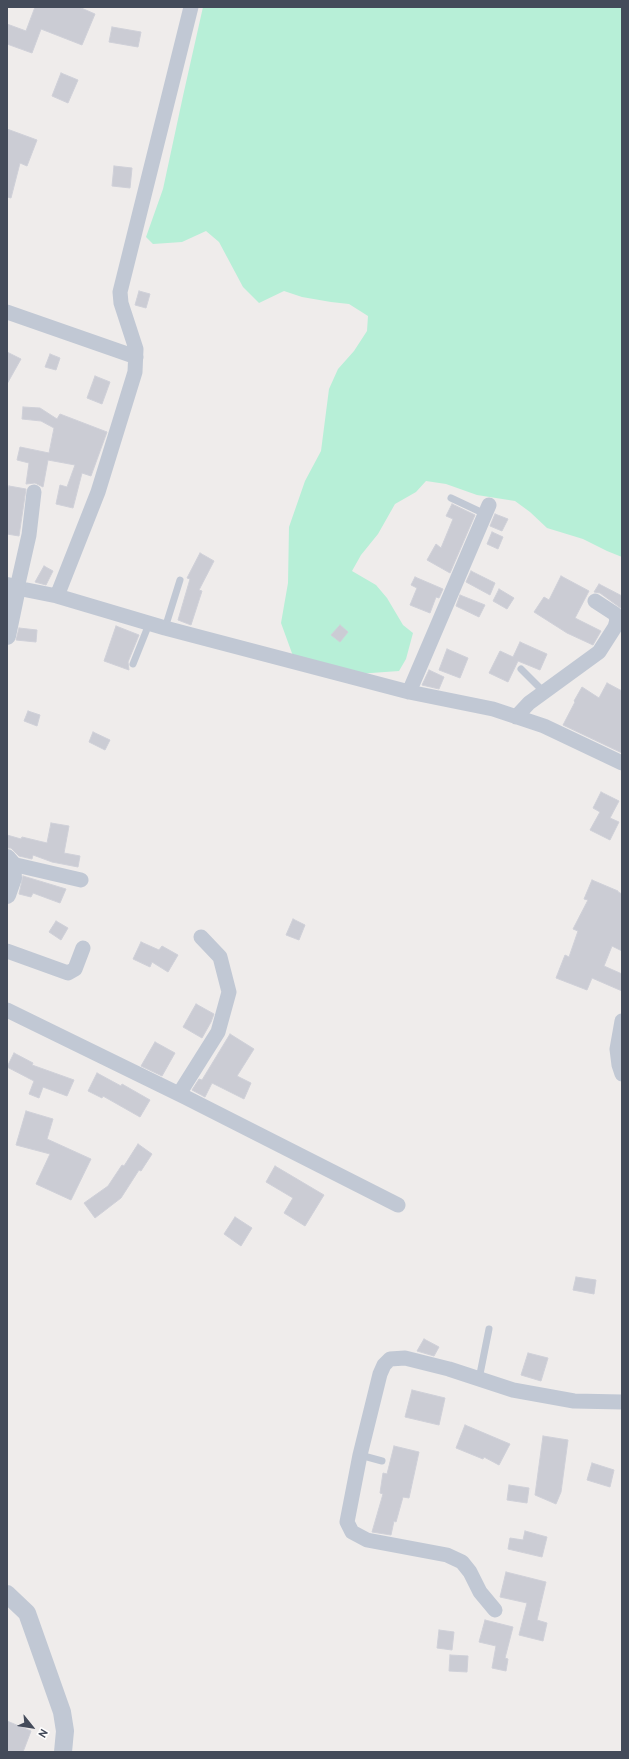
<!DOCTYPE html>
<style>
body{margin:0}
#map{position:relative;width:629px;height:1759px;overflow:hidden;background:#efeceb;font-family:Overpass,sans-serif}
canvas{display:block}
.frame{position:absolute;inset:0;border:8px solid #444b5a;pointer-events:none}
.north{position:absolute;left:12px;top:1707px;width:40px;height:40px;-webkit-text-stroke:3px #fff;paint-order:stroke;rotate:120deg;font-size:11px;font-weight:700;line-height:16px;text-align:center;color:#444b5a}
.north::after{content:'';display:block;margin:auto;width:14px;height:18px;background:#444b5a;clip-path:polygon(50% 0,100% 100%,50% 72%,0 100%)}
</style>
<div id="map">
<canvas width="629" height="1759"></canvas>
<div class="frame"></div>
<div class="north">N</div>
</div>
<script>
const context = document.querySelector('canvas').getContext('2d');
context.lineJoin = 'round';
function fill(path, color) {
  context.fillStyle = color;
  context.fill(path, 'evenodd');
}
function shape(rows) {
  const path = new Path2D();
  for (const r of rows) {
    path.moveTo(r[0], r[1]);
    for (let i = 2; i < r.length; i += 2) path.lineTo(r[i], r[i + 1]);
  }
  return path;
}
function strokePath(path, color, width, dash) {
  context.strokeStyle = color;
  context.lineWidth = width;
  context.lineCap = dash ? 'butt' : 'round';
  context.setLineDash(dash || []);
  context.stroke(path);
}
fill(shape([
 [203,7,622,7,622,557,607,551,583,539,547,528,530,512,515,501,477,495,446,484,426,481,416,492,395,504,378,534,361,555,352,571,376,585,387,598,403,625,413,633,406,659,399,671,357,674,293,656,281,623,288,583,289,527,305,481,321,451,329,389,338,369,354,351,367,331,368,316,349,304,331,302,302,297,284,291,259,303,243,287,219,242,206,231,182,242,153,244,146,237,163,189,183,96]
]), '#b7efd7');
const building = shape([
 [35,7,79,7,95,14,82,45,41,29,32,53,7,44,7,24,26,31,35,7],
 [112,27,141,32,138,47,109,42,112,27],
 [61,73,78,80,68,103,52,96,61,73],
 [7,129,37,140,27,166,20,163,11,198,7,197,7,129],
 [114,166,132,168,130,188,112,186,114,166],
 [139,291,150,294,146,308,135,305,139,291],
 [7,352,21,359,7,384,7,352],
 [50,354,60,358,56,370,45,367,50,354],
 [95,376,110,382,102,404,87,398,95,376],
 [23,407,40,408,57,419,60,414,107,432,91,476,82,473,73,508,56,504,60,485,67,487,75,465,48,460,43,487,35,483,26,484,29,463,17,460,20,447,49,453,54,428,41,421,22,419,23,407],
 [9,486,26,489,19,536,7,534,7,495,9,486],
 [452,504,475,515,450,573,427,560,436,544,441,548,453,519,446,516,452,504],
 [495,514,508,519,502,531,490,526,495,514],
 [492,532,503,537,498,549,487,544,492,532],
 [200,553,214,561,199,590,202,591,191,625,178,620,190,579,187,578,200,553],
 [44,566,53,571,46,585,35,582,44,566],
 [471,571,495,583,490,595,466,582,471,571],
 [561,576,589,591,575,618,601,631,593,645,567,633,534,612,544,597,549,600,561,576],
 [415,577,443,589,439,598,436,597,430,613,410,605,417,588,411,585,415,577],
 [599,584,622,596,622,609,600,593,594,592,599,584],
 [499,589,514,598,507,609,493,601,499,589],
 [460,595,485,605,479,617,456,606,460,595],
 [340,625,348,632,340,642,331,635,340,625],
 [116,626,139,635,128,662,129,670,104,661,116,626],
 [19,628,37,630,36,642,16,640,19,628],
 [520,642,547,654,540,670,518,661,508,682,489,673,500,651,513,657,520,642],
 [447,649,468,658,460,678,439,670,447,649],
 [429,670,444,677,439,689,422,685,429,670],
 [607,683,622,691,622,753,563,725,575,702,574,701,582,687,599,698,607,683],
 [28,711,40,715,37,726,24,721,28,711],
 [93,732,110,740,105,750,89,742,93,732],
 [601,792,619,801,610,818,619,822,610,840,590,830,600,812,593,808,601,792],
 [51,823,69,826,64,853,80,856,78,867,52,862,33,855,32,859,19,856,11,848,7,848,7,835,21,839,22,837,47,843,51,823],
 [23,876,66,889,60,903,33,893,31,897,19,894,23,876],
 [592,880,618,891,618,892,622,894,622,951,612,946,604,966,622,974,622,991,592,978,587,990,556,978,565,955,569,957,578,931,573,929,588,900,584,899,592,880],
 [293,919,305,925,299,940,286,935,293,919],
 [56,921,68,928,61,940,49,932,56,921],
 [141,942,159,950,162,946,178,955,168,972,152,962,150,967,133,959,141,942],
 [196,1004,214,1014,211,1022,202,1038,183,1027,196,1004],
 [230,1034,254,1049,237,1076,251,1083,244,1099,212,1083,205,1097,192,1090,199,1079,202,1080,230,1034],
 [155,1042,175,1053,162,1076,141,1066,155,1042],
 [14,1053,33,1063,32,1065,74,1080,67,1096,43,1087,39,1098,29,1094,34,1081,7,1067,14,1053],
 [97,1073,121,1086,122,1084,150,1100,140,1117,103,1096,102,1098,88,1091,97,1073],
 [26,1111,53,1119,47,1139,91,1159,71,1200,36,1184,50,1154,16,1145,26,1111],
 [138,1144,152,1154,141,1171,139,1170,121,1198,95,1218,84,1203,108,1186,122,1165,124,1166,138,1144],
 [275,1166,324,1195,305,1226,284,1213,293,1198,266,1182,275,1166],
 [235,1217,252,1228,241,1246,224,1234,235,1217],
 [576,1277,596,1280,594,1294,573,1290,576,1277],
 [424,1339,439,1347,434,1356,417,1351,424,1339],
 [528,1353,548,1358,541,1381,521,1375,528,1353],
 [412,1390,445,1398,439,1425,405,1417,412,1390],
 [465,1425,510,1444,499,1465,484,1457,483,1459,456,1448,465,1425],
 [543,1436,568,1440,561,1492,556,1504,535,1495,543,1436],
 [394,1446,419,1452,409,1498,403,1497,396,1522,394,1521,391,1535,372,1532,383,1494,380,1493,383,1473,387,1474,394,1446],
 [592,1463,614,1470,610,1487,587,1480,592,1463],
 [509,1485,529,1488,527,1503,507,1500,509,1485],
 [525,1531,547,1537,542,1557,508,1549,510,1538,523,1540,525,1531],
 [506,1572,546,1582,537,1620,547,1623,543,1641,519,1635,527,1603,500,1597,506,1572],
 [485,1620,513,1627,505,1658,508,1659,506,1671,492,1668,496,1646,479,1642,485,1620],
 [439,1630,454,1632,452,1650,437,1648,439,1630],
 [450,1655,468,1656,467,1672,449,1671,450,1655],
 [7,1721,31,1731,23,1752,7,1752,7,1721]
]);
fill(building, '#cbccd4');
strokePath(building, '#cfd0d8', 1);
strokePath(shape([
 [451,498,485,514],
 [165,628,180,580],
 [133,664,149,624],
 [521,669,544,692],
 [479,1379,489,1329],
 [360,1455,382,1461]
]), '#c1c8d4', 7);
strokePath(shape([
 [7,312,136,357],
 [34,492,29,535,17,588,57,596,165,628,409,692,493,709,544,726,622,763],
 [57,596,98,492,135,372,136,349,121,303,120,292,191,7],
 [409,692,489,505],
 [516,717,529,703,599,652,615,627,617,620,615,614,595,601],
 [12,864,81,880],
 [7,951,68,973,75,969,83,948],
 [7,1010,185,1097,398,1205],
 [622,1021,617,1049,619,1065,622,1074],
 [179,1094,218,1032,229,992,220,957,201,937],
 [495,1610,480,1592,470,1572,462,1562,447,1555,367,1540,352,1532,347,1522,360,1455,380,1374,384,1365,390,1359,405,1358,449,1369,513,1390,574,1401,622,1402]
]), '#c1c8d4', 15);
strokePath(shape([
 [7,586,17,588,7,636],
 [7,858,12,864,13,878,7,895],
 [7,1594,27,1613,62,1712,65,1731,63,1752]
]), '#c1c8d4', 18);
</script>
